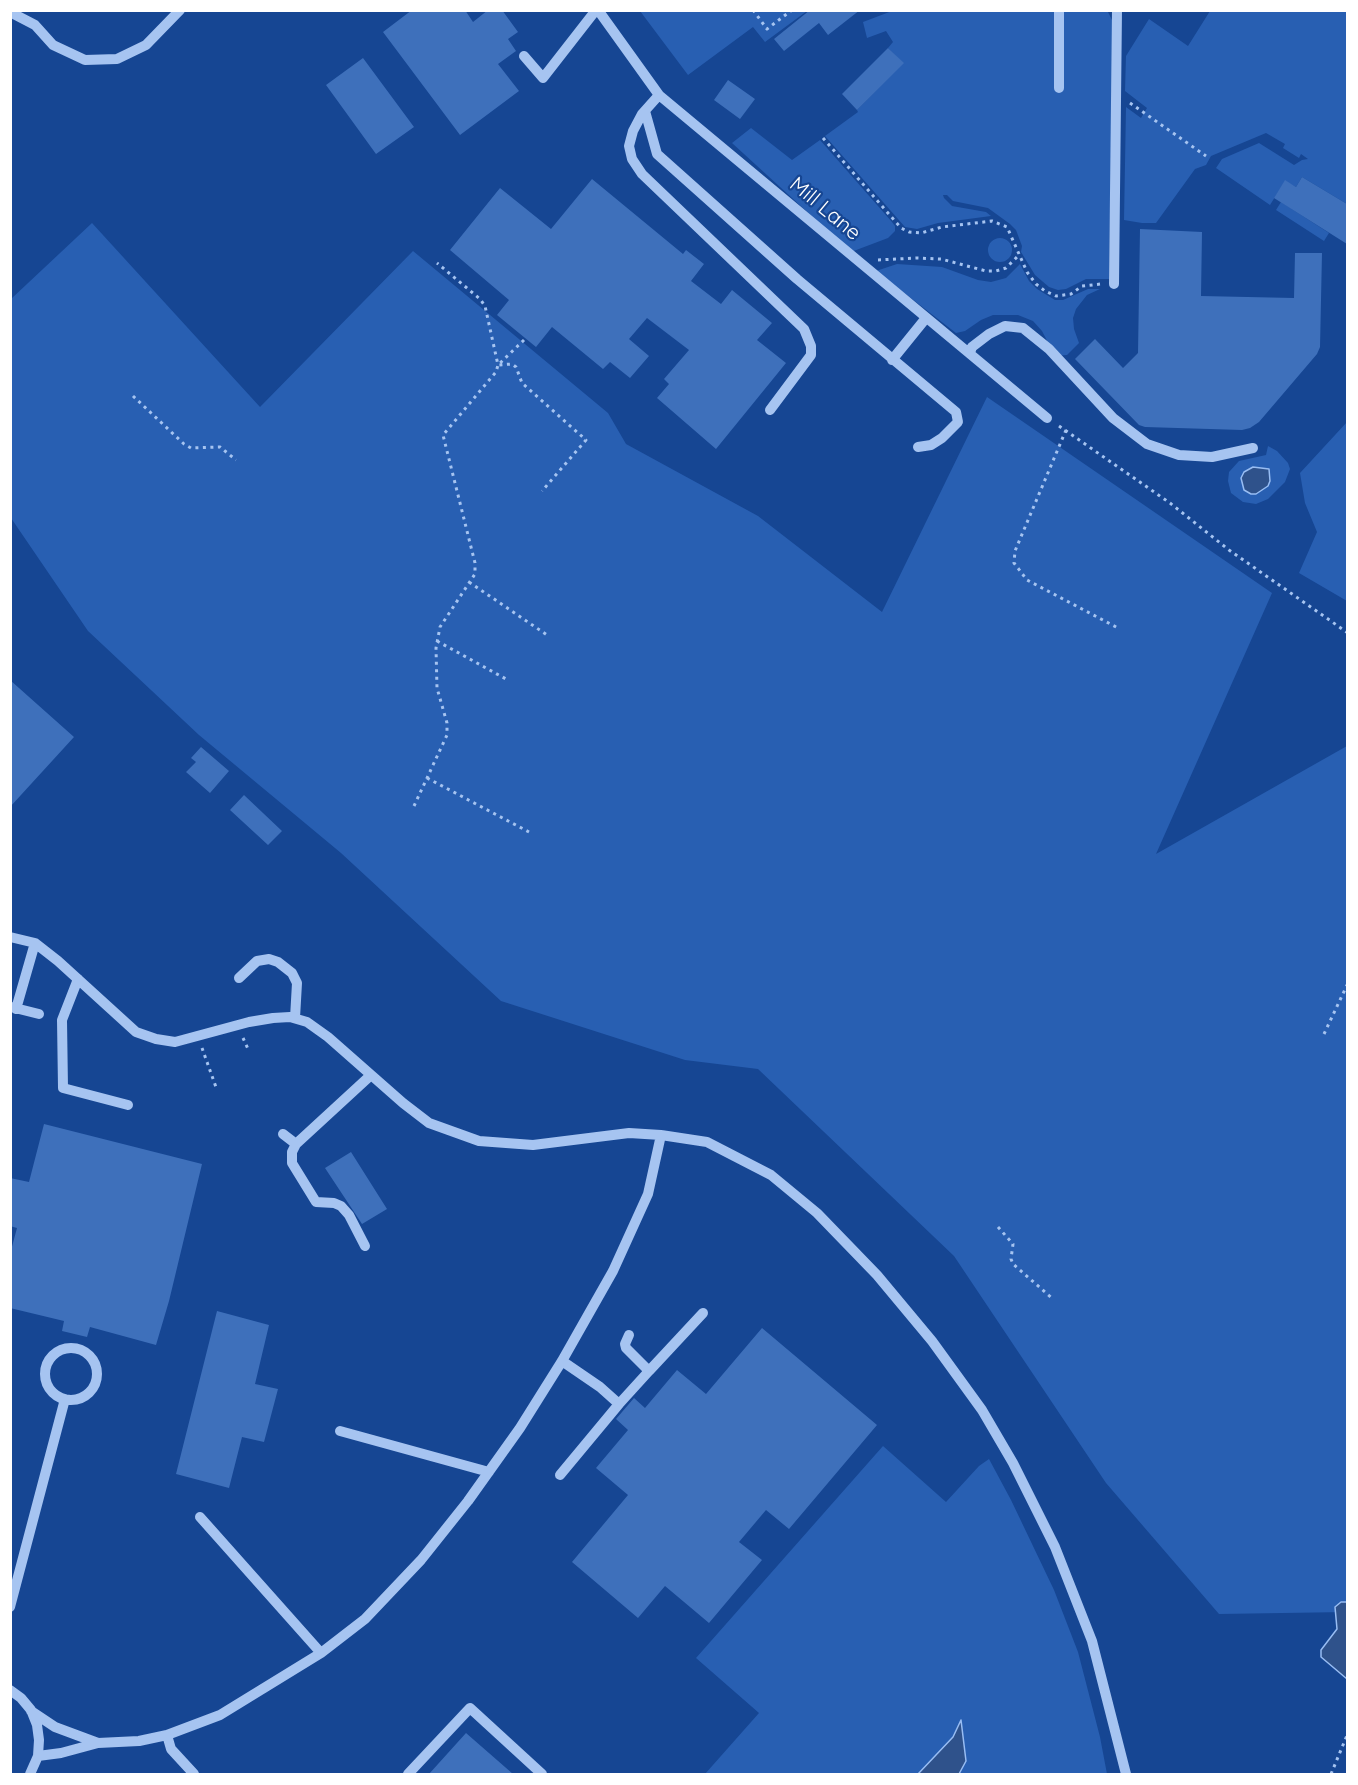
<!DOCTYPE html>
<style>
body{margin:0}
#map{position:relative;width:1358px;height:1785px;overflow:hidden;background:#164693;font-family:Quicksand,sans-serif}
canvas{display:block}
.frame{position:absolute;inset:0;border:12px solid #fff;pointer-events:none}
</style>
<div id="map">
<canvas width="1358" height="1785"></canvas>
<div class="frame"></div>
</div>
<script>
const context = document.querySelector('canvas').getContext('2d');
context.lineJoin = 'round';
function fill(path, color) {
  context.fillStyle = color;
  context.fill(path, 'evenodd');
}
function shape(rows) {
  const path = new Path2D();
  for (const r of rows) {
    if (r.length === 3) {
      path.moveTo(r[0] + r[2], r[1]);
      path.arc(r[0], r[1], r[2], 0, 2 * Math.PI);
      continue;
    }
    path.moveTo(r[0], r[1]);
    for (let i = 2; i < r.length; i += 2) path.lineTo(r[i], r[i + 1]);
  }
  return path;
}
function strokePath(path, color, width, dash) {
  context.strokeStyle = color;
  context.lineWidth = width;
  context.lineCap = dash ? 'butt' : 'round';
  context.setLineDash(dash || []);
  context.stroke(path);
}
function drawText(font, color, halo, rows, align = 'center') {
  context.font = font + ' Quicksand,sans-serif';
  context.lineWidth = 4.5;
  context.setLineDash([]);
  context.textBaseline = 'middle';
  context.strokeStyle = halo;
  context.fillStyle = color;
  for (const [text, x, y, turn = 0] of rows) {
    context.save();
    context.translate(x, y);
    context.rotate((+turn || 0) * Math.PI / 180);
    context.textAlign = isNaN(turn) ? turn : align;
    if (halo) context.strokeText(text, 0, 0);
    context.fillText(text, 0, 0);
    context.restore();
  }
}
fill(shape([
 [1078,10,1108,12,1113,22,1109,279,1086,279,1066,289,1058,290,1049,287,1035,275,1021,252,1022,246,1016,230,1010,224,988,208,953,201,947,195,943,195,944,198,952,206,986,212,991,216,938,223,917,229,905,227,825,136,858,112,857,110,903,63,888,48,893,42,886,31,867,38,863,22,892,11,1054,11,1055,13,1054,88,1064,12],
 [640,11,807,11,765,42,753,27,688,75],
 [1210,11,1347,11,1347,204,1302,177,1296,187,1285,181,1270,205,1216,168,1222,159,1259,143,1294,165,1302,160,1308,159,1301,154,1299,158,1283,148,1285,144,1266,133,1211,156,1206,165,1195,169,1156,223,1142,223,1124,220,1126,107,1141,118,1147,108,1125,91,1126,56,1149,19,1188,46],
 [751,128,792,160,820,140,892,222,895,226,895,231,888,238,851,252,732,143],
 [1281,202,1329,233,1324,241,1276,210],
 [92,223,260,407,413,251,608,413,626,444,758,516,882,612,987,397,1272,593,1156,854,1347,746,1347,1612,1219,1614,1106,1483,954,1256,758,1069,685,1060,501,1001,341,853,199,735,88,631,11,518,11,299],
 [1000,250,12],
 [897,264,942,267,978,280,991,282,1006,278,1020,264,1029,281,1037,289,1055,300,1063,300,1088,289,1100,289,1087,295,1076,309,1073,318,1074,329,1079,343,1067,355,1055,356,1042,331,1033,321,1018,315,993,315,981,320,965,331,956,333,876,271],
 [1347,422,1347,601,1299,573,1317,532,1305,503,1300,473],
 [1268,446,1277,451,1288,463,1290,469,1285,482,1268,499,1256,504,1243,502,1231,493,1228,481,1229,472,1239,461,1266,455],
 [883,1446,946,1502,979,1466,989,1459,1011,1500,1054,1590,1078,1652,1100,1737,1107,1774,705,1774,759,1713,696,1658]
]), '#285fb2');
const water = shape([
 [1253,467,1269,469,1270,481,1268,486,1256,494,1251,494,1244,490,1241,478,1244,472,1253,467],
 [1341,1602,1347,1602,1347,1679,1321,1657,1321,1650,1337,1629,1335,1607,1341,1602],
 [961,1720,966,1761,959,1774,918,1774,953,1737,961,1720]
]);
fill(water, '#2f528b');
strokePath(water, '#98bdf3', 1.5);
fill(shape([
 [412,10,465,10,473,22,488,10,502,10,518,32,508,39,516,51,498,64,519,91,460,135,383,32],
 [810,10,860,10,828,35,819,23,784,51,774,39],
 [888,48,904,63,857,110,842,94],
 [363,58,414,127,376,154,326,85],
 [728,80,755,99,740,119,714,100],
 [1302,177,1347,204,1347,244,1274,198,1285,180,1296,187],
 [592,179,683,254,686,250,704,264,691,281,721,304,732,290,772,323,757,340,786,363,716,449,657,398,669,384,664,379,689,350,647,318,629,339,649,356,630,378,610,362,603,369,552,327,536,347,497,315,509,300,450,250,500,188,551,229],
 [1140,229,1202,232,1201,296,1294,298,1295,253,1322,253,1320,347,1317,354,1259,422,1250,428,1242,430,1145,427,1139,425,1075,359,1095,339,1123,368,1138,353],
 [10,680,74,737,10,807],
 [201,747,229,771,210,793,186,772,196,762,191,758],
 [244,795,282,831,268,845,230,810],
 [44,1124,202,1164,169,1301,156,1345,90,1327,87,1337,62,1331,64,1321,10,1308,10,1254,17,1228,10,1226,10,1178,29,1182],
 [351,1152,387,1209,362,1224,325,1168],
 [217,1311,269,1325,255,1384,278,1389,264,1442,242,1437,229,1488,176,1474],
 [762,1328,877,1425,789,1529,766,1510,739,1542,762,1560,709,1623,665,1586,638,1618,572,1562,628,1495,596,1468,628,1430,616,1419,634,1398,645,1408,677,1370,706,1394],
 [466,1733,513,1774,429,1774]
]), '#3e70bb');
strokePath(shape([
 [753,10,767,29,792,10],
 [1130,103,1206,156],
 [823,138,901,228,909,232,921,233,942,227,992,221,1007,227,1027,272,1036,284,1045,291,1056,296,1071,294,1082,286,1101,284],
 [878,260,916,258,941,259,986,271,996,271,1006,268,1019,255],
 [524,340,498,365,512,364,516,367,522,383,586,440,542,491],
 [133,396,184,444,191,448,220,447,236,460],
 [1059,426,1170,503,1229,550,1348,633],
 [1066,430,1015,551,1014,563,1027,580,1118,628],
 [469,582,547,635],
 [437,641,506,679],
 [427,778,529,832],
 [414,806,447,735,447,723,437,688,436,648,440,627,475,574,475,563,443,435,496,372,498,365,485,306,480,299,437,263],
 [1324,1034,1348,983],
 [243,1038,249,1051],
 [202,1048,217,1090],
 [998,1227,1013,1244,1011,1259,1013,1264,1053,1299],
 [1331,1774,1348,1733]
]), '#a6c4f1', 3, [3, 4.5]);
strokePath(shape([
 [598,10,659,95,1047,418],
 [1059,10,1059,88],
 [10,12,35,25,53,45,85,60,117,59,146,45,180,10],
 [524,56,543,78,596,10],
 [659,95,642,114,633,131,629,146,632,159,642,174,804,329,811,346,811,355,770,410],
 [645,111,657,154,797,279,956,412,958,422,942,438,931,445,918,447],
 [1114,284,1117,10],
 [970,353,972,347,989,334,1005,326,1023,328,1049,349,1113,418,1147,444,1179,455,1212,457,1253,448],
 [892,360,926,318],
 [10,937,35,943,58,961,136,1032,156,1039,175,1042,249,1022,273,1018,290,1017,307,1022,328,1037,403,1103,429,1123,479,1141,533,1145,629,1133,661,1135,707,1142,771,1175,817,1213,877,1275,932,1341,982,1410,1013,1463,1055,1547,1092,1641,1126,1774],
 [239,978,257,961,269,959,278,962,292,973,297,983,295,1018],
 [78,979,62,1020,63,1088,128,1105],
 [11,1007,39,1014],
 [16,1009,35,943],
 [283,1134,296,1144,292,1152,292,1163,316,1202,334,1203,341,1206,349,1215,365,1246],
 [296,1144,371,1075],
 [629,1335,625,1344,626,1348,649,1371,703,1313],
 [71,1374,26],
 [562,1361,600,1387,619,1404,649,1371],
 [340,1431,489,1472],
 [560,1475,619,1404],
 [200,1517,321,1653],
 [10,1607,65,1399],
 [10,1690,21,1698,31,1710,37,1725,39,1740,38,1756,30,1774],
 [31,1711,55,1727,98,1743],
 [167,1735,171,1749,194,1774],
 [38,1756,61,1753,98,1743,139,1741,167,1735,220,1715,321,1653,365,1619,421,1560,468,1501,520,1428,562,1361,613,1271,648,1194,661,1135],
 [408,1774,470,1708,542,1774]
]), '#a6c4f1', 10);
drawText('21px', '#fff', '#164693', [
 ["Mill Lane",825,209,40]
]);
</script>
